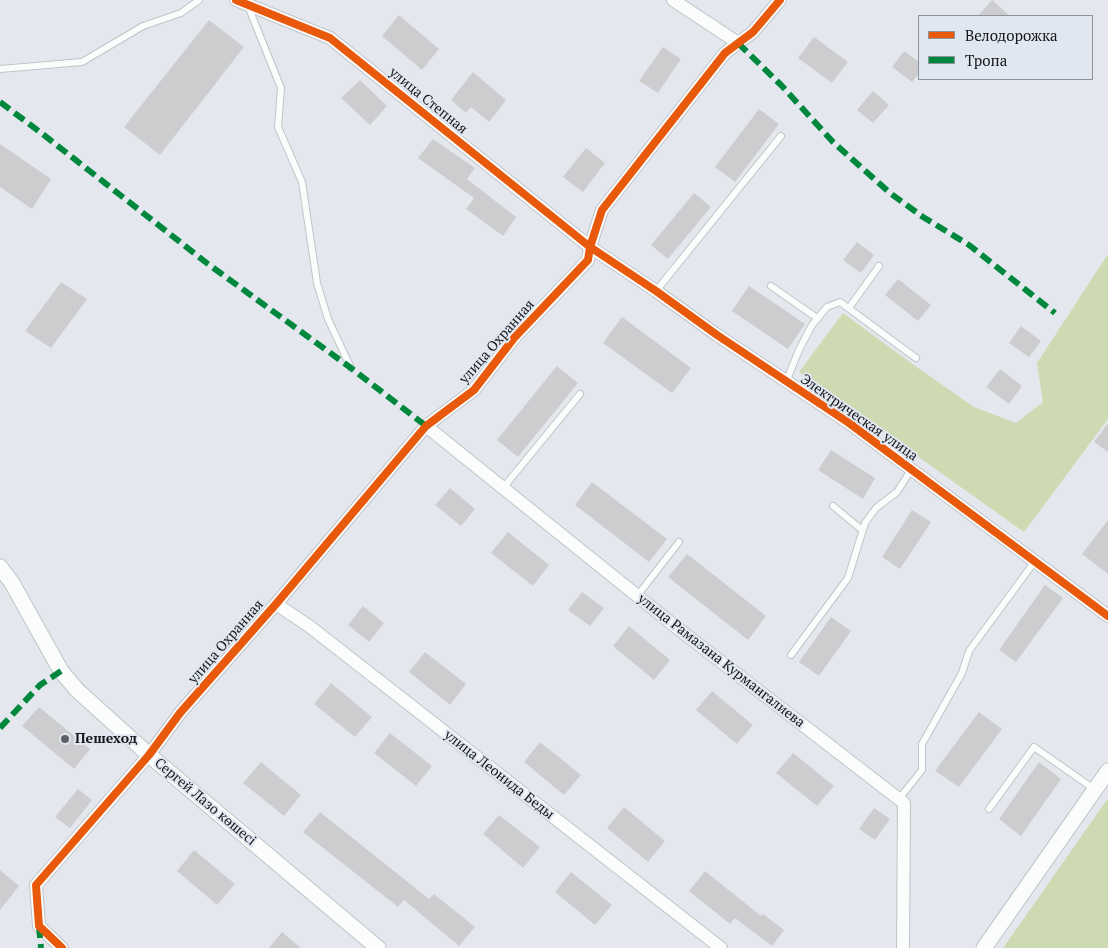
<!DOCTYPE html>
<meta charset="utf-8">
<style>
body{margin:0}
#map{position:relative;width:1108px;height:948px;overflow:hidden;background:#e4e8ee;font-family:"PT Serif",serif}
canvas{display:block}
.legend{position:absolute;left:918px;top:15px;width:175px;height:65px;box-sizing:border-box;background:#e1e7f1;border:1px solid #8f949b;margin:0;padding:6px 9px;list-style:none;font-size:15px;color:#15171a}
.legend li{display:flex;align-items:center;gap:10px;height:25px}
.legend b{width:25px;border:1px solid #8f949b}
</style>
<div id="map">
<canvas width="1108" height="948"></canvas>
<ul class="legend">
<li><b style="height:6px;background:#e8590c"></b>Велодорожка</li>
<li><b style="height:6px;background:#00873e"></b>Тропа</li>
</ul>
</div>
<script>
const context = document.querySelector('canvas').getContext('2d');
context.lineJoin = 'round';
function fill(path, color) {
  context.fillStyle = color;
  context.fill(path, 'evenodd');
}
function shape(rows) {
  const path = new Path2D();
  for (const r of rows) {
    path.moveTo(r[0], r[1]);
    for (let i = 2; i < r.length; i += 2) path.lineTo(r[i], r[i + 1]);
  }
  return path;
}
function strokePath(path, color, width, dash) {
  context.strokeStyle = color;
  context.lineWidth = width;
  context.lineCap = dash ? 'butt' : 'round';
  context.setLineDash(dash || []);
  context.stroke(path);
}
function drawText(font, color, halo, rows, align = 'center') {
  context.font = font + ' "PT Serif",serif';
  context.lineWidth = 4;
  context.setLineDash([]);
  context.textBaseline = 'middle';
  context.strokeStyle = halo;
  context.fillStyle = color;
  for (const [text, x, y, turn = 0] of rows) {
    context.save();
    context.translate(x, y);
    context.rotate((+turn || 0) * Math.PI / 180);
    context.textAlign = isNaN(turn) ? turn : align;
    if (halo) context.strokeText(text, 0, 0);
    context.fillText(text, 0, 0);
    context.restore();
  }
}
fill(shape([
 [1108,254,1108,419,1024,532,799,372,843,313,911,363,974,407,1016,423,1043,402,1037,363],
 [1108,798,1108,948,1003,948,1034,904]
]), '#cedbb2');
fill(shape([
 [992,0,1010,16,978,16],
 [399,15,439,49,422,70,382,36],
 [209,20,244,47,160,155,124,127],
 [814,37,848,62,832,83,798,58],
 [663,47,681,59,658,93,639,81],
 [904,51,919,62,919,73,912,82,892,67],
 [473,72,506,100,489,122,471,107,466,113,451,100],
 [360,80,387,106,370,125,341,98],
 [873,91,889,105,873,123,857,110],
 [759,109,779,124,735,182,715,167],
 [433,139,475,168,467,179,516,217,503,236,466,209,474,198,418,158],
 [0,144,51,179,32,209,0,187],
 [586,148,605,163,583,192,563,177],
 [694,193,711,207,668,259,651,245],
 [857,242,874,255,861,273,843,260],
 [898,279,931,305,918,321,885,295],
 [61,282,87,299,51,348,25,331],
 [749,286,805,324,788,349,732,311],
 [622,317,691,368,672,393,603,343],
 [1021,326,1041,341,1029,357,1009,343],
 [557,366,578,383,518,457,497,440],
 [1000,369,1022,386,1009,404,986,387],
 [1108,423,1108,452,1094,442],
 [831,450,875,478,863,499,818,470],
 [592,482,667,539,649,562,575,505],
 [450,488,475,509,461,526,435,505],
 [912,510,931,522,900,569,882,557],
 [1108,520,1108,574,1082,554],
 [508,532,549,565,533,586,491,553],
 [687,554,766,616,748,640,668,577],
 [1045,585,1063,598,1016,662,999,650],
 [582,592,604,608,590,626,568,610],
 [363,606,384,623,369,642,348,625],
 [831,617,851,631,819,676,799,662],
 [629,626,670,660,654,680,613,646],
 [425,652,466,684,450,705,409,672],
 [331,683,372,717,355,737,314,704],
 [712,691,753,725,737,744,696,710],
 [39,707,90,749,74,769,22,726],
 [979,712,1002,729,959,787,935,771],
 [390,733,432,766,416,786,374,753],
 [540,742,581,775,564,795,524,762],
 [793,753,834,786,817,806,776,773],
 [261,762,301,795,284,816,243,783],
 [1039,762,1061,779,1021,836,999,819],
 [78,789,92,800,70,828,55,817],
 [624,807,665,841,648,862,607,828],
 [874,808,890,819,875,840,859,829],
 [320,812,429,899,434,894,475,927,459,946,404,900,398,907,303,832],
 [499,815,540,847,523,868,483,834],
 [194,850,235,884,217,905,177,871],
 [0,870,19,886,0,910],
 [705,871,761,916,763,914,784,930,772,946,735,918,730,924,689,891],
 [571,872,612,905,595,925,555,892],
 [282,932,301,948,269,948]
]), '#cdcdd0');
const service = shape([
 [248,6,281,88,278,127,302,182,317,283,328,319,351,368],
 [0,69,82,62,143,26,181,13,199,0],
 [771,286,817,318],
 [656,291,781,136],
 [849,308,879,266],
 [786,382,799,350,812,325,827,307,840,302,916,358],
 [503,488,580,394],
 [833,506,862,530],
 [637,596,679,542],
 [791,655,848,578,865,523,876,508,897,492,911,470],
 [899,799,922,770,922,744,962,673,969,651,1035,561],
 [989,809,1034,747,1094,789]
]);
const minor = shape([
 [236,0,330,38,590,247,656,291,717,335,849,423,1108,616],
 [673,0,738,43],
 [426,426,676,627,904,803,903,948],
 [276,604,309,626,721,948],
 [62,948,39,926,36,885,149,755,180,713,276,604,426,426,474,390,514,338,588,260,590,247,602,210,725,53,753,32,780,0]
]);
const tertiary = shape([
 [0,567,12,583,61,671,77,690,149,755,378,948],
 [984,948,1108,771]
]);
strokePath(service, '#c1c4c7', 8);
strokePath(minor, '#c1c4c7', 14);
strokePath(tertiary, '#c1c4c7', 17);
strokePath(service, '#fbfcfc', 6);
strokePath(minor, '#fbfcfc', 12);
strokePath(tertiary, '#fbfcfc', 15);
strokePath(shape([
 [738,43,781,85,833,142,890,193,923,217,969,245,1055,313],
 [0,102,40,132,208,264,351,368,426,426],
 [0,728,40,685,61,671],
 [39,926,41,948]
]), '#00873e', 6, [12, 6]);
strokePath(shape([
 [236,0,330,38,590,247,656,291,717,335,849,423,1108,616],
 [62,948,39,926,36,885,149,755,180,713,276,604,426,426,474,390,514,338,588,260,590,247,602,210,725,53,753,32,780,0]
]), '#e8590c', 8);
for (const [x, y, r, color] of [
 [65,739,5,"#5d6064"]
]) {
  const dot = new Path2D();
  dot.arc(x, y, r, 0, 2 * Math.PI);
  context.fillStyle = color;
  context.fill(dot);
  strokePath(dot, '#e1e7f1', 2);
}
drawText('14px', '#15171a', '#e1e7f1', [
 ["улица Степная",428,101,39],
 ["улица Охранная",497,342,-49],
 ["Электрическая улица",859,418,35],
 ["улица Охранная",226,642,-49],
 ["улица Рамазана Курмангалиева",721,661,38],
 ["улица Леонида Беды",499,775,38],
 ["Сергей Лазо көшесі",205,802,40]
]);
drawText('bold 14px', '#15171a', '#e1e7f1', [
 ["Пешеход",75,739]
], 'left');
</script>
